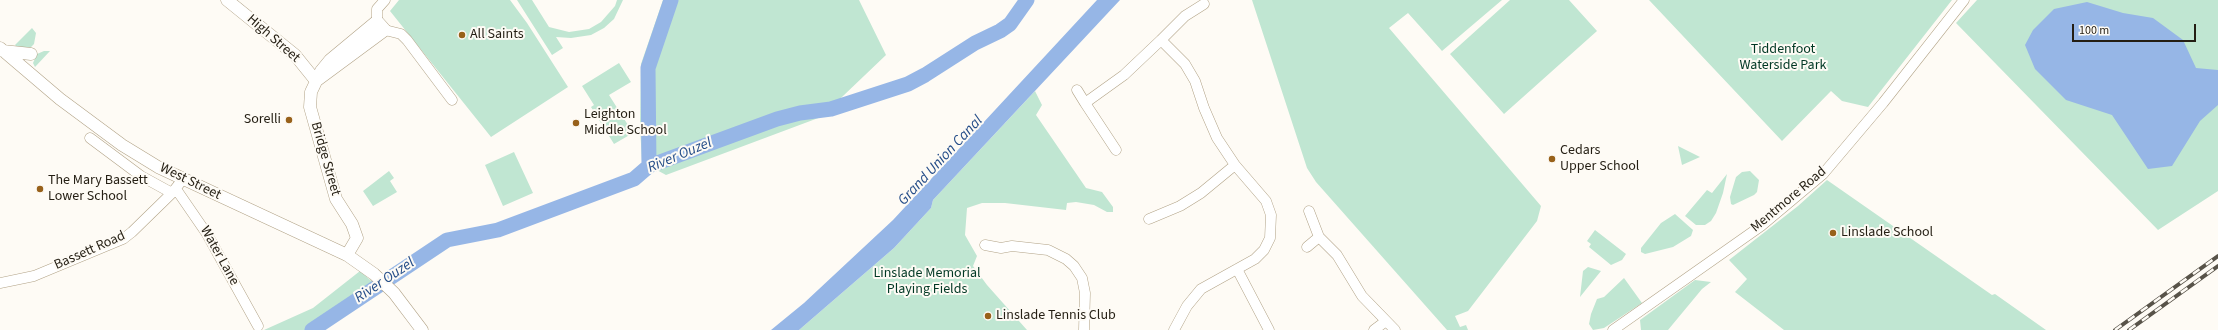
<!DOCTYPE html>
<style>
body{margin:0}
#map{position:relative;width:2218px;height:330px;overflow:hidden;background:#fefbf5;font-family:"Source Sans 3",sans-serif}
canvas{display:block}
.scale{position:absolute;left:2072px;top:24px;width:124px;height:18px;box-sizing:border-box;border:2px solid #241e13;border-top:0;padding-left:5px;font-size:12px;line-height:14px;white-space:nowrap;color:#241e13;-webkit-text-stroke:3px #fefbf5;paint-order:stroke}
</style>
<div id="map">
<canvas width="2218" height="330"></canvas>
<div class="scale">100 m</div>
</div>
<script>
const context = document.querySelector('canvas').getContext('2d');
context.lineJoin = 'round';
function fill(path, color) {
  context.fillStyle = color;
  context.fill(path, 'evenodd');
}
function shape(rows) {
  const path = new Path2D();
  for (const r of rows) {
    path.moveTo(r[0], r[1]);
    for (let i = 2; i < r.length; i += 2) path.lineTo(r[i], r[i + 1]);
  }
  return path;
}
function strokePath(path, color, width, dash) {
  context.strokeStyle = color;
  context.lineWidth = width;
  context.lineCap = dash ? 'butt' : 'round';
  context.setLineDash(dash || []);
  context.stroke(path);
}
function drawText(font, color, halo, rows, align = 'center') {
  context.font = font + ' "Source Sans 3",sans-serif';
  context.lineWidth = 4;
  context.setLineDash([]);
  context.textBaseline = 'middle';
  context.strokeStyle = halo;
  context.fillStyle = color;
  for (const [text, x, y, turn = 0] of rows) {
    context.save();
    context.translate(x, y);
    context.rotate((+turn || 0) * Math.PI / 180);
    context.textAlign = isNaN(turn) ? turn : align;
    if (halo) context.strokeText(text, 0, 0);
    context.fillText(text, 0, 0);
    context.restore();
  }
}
fill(shape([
 [399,0,510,0,527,23,568,87,491,137,390,11],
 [517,0,532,0,549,27,569,32,589,29,601,22,615,6,617,0,623,0,614,19,604,28,591,35,571,38,556,37,563,48,552,55],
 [663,0,859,0,886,55,821,117,666,175,642,162,640,126,641,64],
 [1252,0,1502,0,1442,51,1408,13,1389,28,1541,206,1537,221,1468,311,1455,316,1460,327,1466,325,1468,330,1447,330,1316,182,1307,168],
 [1510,0,1569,0,1597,31,1504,114,1450,54],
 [1649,0,1952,0,1868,107,1842,101,1831,91,1782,141],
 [1977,0,2218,0,2218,191,2158,230,1956,23],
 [32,28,36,33,34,44,29,49,18,48,15,45],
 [44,51,50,51,35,67,33,63,37,54],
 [619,63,631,82,609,95,633,133,614,144,591,107,594,105,582,86],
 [1035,91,1042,105,1036,115,1086,188,1102,192,1113,207,1113,212,1107,212,1094,205,1076,202,1067,203,1066,210,1005,203,982,203,967,208,965,235,977,256,973,266,987,285,1027,330,799,330,894,248,931,208,933,200],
 [1678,146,1700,157,1682,165],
 [514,152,533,193,503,206,485,165],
 [389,171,394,178,390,181,397,192,373,206,363,191],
 [1750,171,1759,180,1757,192,1754,195,1733,205,1731,204,1730,197,1736,177,1742,172],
 [1727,174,1723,193,1716,213,1711,221,1705,225,1696,225,1685,216,1707,190,1712,193],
 [1827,180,1992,295,1995,294,2046,330,1784,330,1735,292,1747,279,1729,260,1798,206],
 [1675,214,1693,230,1691,236,1673,247,1645,254,1641,252,1641,248,1661,223],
 [1595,230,1626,254,1622,260,1611,265,1589,247,1591,244,1587,241],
 [1588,267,1601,271,1580,297,1583,271],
 [360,271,377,286,310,330,264,330,313,308],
 [1624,278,1642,303,1604,328,1593,330,1589,324,1591,314,1597,299,1604,297],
 [1695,280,1711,282,1702,289,1668,330,1641,330,1640,320]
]), '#c0e6d2');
fill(shape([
 [1097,0,1120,0,933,200,931,208,894,248,799,330,771,330,804,303,893,220],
 [2087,2,2123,13,2153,18,2183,40,2196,68,2218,70,2218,105,2200,121,2172,166,2148,169,2112,115,2066,100,2035,69,2025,45,2033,30,2054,9]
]), '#96b6e6');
strokePath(shape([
 [649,166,648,68,671,0],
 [312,330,447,240,498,230,634,179,649,166,777,119,800,113,831,109,908,84,925,75,975,43,1000,31,1010,24,1027,0]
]), '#96b6e6', 15);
const minor = shape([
 [377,21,377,9,385,0],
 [385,30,401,34,407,40,452,100],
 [1161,40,1185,16,1204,4],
 [1077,90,1085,103],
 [90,138,141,176,172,193],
 [1116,150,1085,103,1124,75,1161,40,1185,64,1195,81,1204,108,1217,138,1235,165,1266,201,1271,215,1270,238,1264,250,1255,259,1201,289,1187,306,1174,330],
 [176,189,207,234,258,326],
 [1309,211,1319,237,1337,255,1362,296,1395,330],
 [1149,219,1180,206,1201,193,1235,165],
 [985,245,1001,248,1012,246,1048,250,1066,259,1074,266,1082,278,1085,293,1084,330],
 [1307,247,1319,237],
 [1237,269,1269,330],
 [0,283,34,276,123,239,132,232,172,193,183,179],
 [1374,330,1386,321],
 [1613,330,1761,226,1823,174,1883,103,1964,0]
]);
const tertiary = shape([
 [227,0,295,55,316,81],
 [0,48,60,99,122,145,158,167,347,255,374,274,394,293,422,330],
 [3,51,31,54],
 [316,81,385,30,377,21,330,60,321,71,311,92,310,107,336,199,352,224,357,238,347,255]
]);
strokePath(minor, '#b1a286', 11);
strokePath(tertiary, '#b1a286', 13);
strokePath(minor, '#fff', 10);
strokePath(tertiary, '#fff', 12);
const rail = shape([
 [2115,330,2218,256],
 [2129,330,2218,266]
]);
strokePath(rail, '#585349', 4);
strokePath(rail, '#fefbf5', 2.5, [8]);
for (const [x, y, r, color] of [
 [462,35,4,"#98611a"],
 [289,120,4,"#98611a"],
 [576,123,4,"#98611a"],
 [1552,159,4,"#98611a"],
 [40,189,4,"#98611a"],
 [1833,233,4,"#98611a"],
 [988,316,4,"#98611a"]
]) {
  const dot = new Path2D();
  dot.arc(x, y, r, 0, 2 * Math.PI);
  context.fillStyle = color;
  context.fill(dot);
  strokePath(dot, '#fefbf5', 1.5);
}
drawText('14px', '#241e13', '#fefbf5', [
 ["All Saints",470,35],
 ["Leighton",584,115],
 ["Middle School",584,131],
 ["Sorelli",281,120,"right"],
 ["Cedars",1560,151],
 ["Upper School",1560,167],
 ["The Mary Bassett",48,181],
 ["Lower School",48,197],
 ["Linslade School",1841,233],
 ["Linslade Tennis Club",996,316]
], 'left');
drawText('14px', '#241e13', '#fefbf5', [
 ["High Street",273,39,41],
 ["Bridge Street",325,159,74],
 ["West Street",190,182,26],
 ["Mentmore Road",1789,200,-40],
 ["Bassett Road",90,251,-24],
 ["Water Lane",219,256,61]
]);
drawText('14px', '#013824', '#fefbf5', [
 ["Tiddenfoot",1783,50],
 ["Waterside Park",1783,66],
 ["Linslade Memorial",927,274],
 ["Playing Fields",927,290]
]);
drawText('italic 15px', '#264e89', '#fefbf5', [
 ["River Ouzel",680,156,-23],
 ["Grand Union Canal",941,161,-47],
 ["River Ouzel",385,281,-34]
]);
</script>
